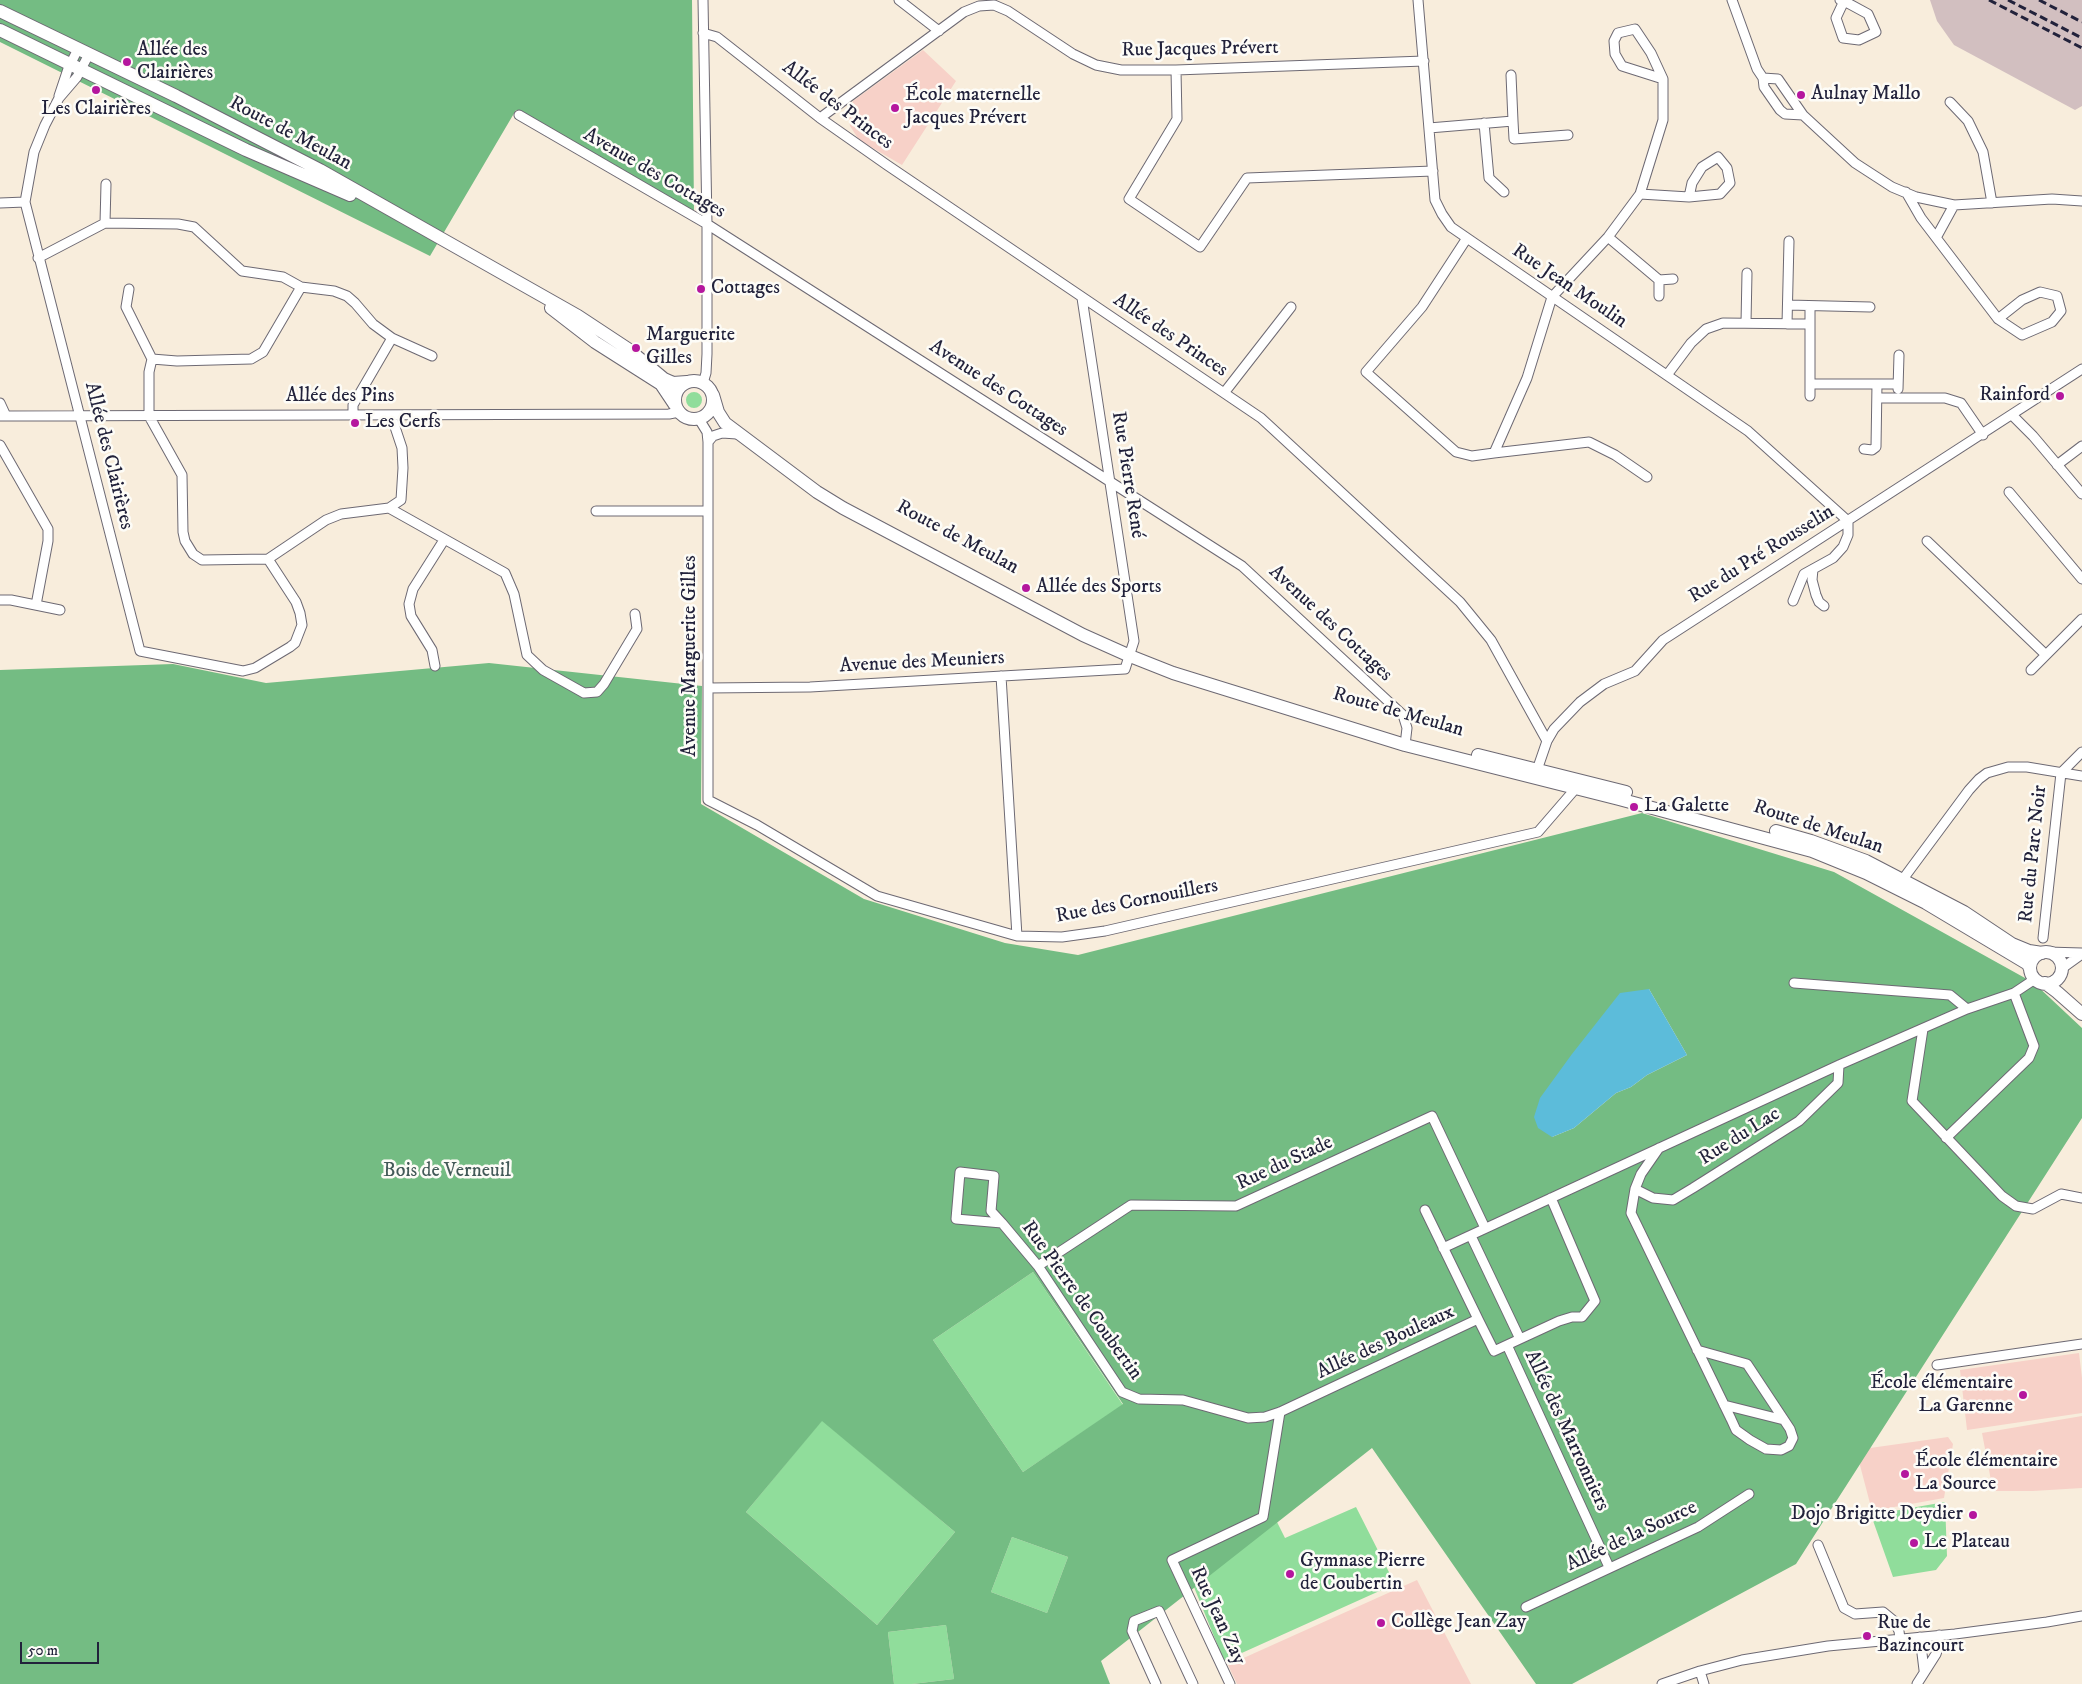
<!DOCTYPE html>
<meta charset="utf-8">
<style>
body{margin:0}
#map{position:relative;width:2082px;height:1684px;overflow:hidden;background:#f8eddc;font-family:"IM FELL DW Pica",serif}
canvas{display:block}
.scale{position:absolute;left:20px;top:1642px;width:79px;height:22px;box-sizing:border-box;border:2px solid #22223b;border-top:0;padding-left:6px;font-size:15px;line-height:18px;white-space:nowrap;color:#22223b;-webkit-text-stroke:4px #fdfcf7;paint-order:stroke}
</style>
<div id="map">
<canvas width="2082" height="1684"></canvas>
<div class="scale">50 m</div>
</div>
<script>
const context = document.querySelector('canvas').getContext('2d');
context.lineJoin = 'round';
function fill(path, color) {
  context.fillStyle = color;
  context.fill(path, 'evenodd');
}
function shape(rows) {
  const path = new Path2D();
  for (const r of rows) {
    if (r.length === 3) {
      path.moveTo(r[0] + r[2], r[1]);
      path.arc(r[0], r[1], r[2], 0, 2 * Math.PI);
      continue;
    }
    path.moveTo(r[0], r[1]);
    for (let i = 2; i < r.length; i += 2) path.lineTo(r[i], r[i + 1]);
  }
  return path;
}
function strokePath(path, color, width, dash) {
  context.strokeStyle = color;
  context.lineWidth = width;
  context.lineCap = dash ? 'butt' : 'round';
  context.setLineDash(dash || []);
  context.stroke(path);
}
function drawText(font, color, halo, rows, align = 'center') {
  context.font = font + ' "IM FELL DW Pica",serif';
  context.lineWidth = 5;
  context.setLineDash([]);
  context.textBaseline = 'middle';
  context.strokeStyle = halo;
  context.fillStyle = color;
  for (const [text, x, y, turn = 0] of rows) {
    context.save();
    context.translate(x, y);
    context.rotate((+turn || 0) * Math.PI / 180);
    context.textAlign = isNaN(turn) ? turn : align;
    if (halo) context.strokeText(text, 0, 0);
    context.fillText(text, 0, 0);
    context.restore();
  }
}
fill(shape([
 [923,50,956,81,902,165,859,140,850,126,848,115,853,101],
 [2079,1353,2082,1378,2082,1413,1967,1430,1960,1370],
 [2082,1416,2082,1488,2033,1491,1993,1491,1982,1433],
 [1948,1437,1953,1444,1944,1498,1872,1511,1856,1450],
 [1417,1580,1471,1684,1237,1684,1228,1665]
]), '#f7d1c8');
fill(shape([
 [1930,0,2082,0,2082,106,2075,110,1954,45,1937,21]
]), '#d2bfc0');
fill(shape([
 [694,400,8],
 [1033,1272,1123,1405,1023,1472,933,1340],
 [822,1420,955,1532,877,1625,746,1512],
 [1945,1502,1947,1556,1936,1570,1893,1577,1871,1515],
 [1356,1507,1395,1584,1224,1661,1185,1565,1275,1518,1285,1538],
 [1012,1537,1068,1557,1047,1613,991,1592],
 [946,1625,954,1679,912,1684,894,1684,888,1632]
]), '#90dd9b');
fill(shape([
 [0,0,692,0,694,213,516,110,430,256,0,42],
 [489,663,702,686,701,804,864,899,1005,943,1078,955,1642,813,1834,872,2034,983,2082,1028,2082,1118,1796,1564,1572,1684,1536,1684,1372,1448,1101,1661,1110,1684,912,1684,954,1679,946,1625,888,1632,894,1684,0,1684,0,670,173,664,266,683],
 [1649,989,1687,1055,1647,1075,1631,1087,1616,1093,1574,1128,1552,1137],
 [1033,1272,1123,1404,1023,1472,933,1340],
 [822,1421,955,1532,877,1625,746,1512],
 [1012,1537,1068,1557,1047,1613,991,1592]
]), '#74bc83');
fill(shape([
 [1649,989,1687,1055,1647,1075,1631,1087,1616,1093,1574,1128,1552,1137,1538,1128,1534,1117,1540,1098,1572,1054,1620,993]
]), '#5cbcda');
const minor = shape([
 [899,0,939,31],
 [1418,0,1435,200,1442,214,1451,227,1467,238,1748,431,1848,521,1848,535,1843,547,1833,558,1804,574,1793,601],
 [1732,0,1757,69,1763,78,1764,87,1780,110,1785,114,1803,115],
 [1840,0,1844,1,1868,14,1876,32,1859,40,1843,38,1836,18,1844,1],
 [703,33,717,37,820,118,887,165,1261,418,1460,602,1491,640,1547,741],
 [89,54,77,77,59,98,45,125,34,152,25,202,140,651,243,671,255,668,290,647,295,643,302,625,300,613,296,602,268,559],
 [1176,70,1177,119,1129,199,1200,247,1247,178,1433,171],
 [1763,78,1778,79,1803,115,1855,163,1892,187,1916,197,1954,205,2052,199,2082,201],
 [59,96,68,69,78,49],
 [1950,102,1968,121,1983,152,1992,203],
 [519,115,707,224,1242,566,1403,715,1407,728,1405,745],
 [820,118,964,12,979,6,994,5,1008,11,1073,54,1096,65,1121,70,1176,70,1424,61],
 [1513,121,1514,139,1568,135],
 [1484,123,1489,178,1504,192],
 [1429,128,1513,121,1511,75],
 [1906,192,1921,218,1998,319,2022,335,2052,322,2061,311,2057,296,2040,292,2022,300,1998,319],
 [1640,194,1689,197,1720,194,1730,183,1727,168,1718,157,1702,167,1692,183,1689,197],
 [0,203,25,202],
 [105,223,106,184],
 [1937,236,1954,205],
 [1608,237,1659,280,1673,279],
 [1467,238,1422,307,1366,372,1456,452,1472,456,1494,453,1527,378,1552,297,1608,237,1640,194,1663,120,1663,79,1651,53,1635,29,1618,33,1614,41,1615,54,1622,66,1663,79],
 [38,258,105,223,178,224,194,227,242,271,283,277,301,287,334,291,347,296,355,303,373,324,392,338,432,356],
 [301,287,263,352,251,359,177,361,152,359,149,372,149,416,182,475,183,532,185,541,193,554,202,560,268,559,326,520,341,514,389,508,401,500,403,468,402,448,393,421,393,415],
 [129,289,126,307,152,359],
 [1659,296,1659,280],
 [1788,305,1870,307],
 [1810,306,1810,396],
 [1746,323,1747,273],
 [1787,324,1789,241],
 [1667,375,1691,343,1706,329,1723,323,1810,324],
 [703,383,706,373,707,354,707,224,703,0],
 [1810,384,1898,384],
 [1898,389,1899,355],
 [1224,393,1291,307],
 [1877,398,1945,398,1961,403,1983,435],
 [0,403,6,416],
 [353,415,353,405,392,338],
 [0,416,669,414,679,412],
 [2013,416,2033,436,2082,494],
 [699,419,707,432,708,442,708,800,757,825,877,896,1017,936,1062,937,1105,931,1538,832,1576,788],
 [708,442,713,436,722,433,737,434],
 [0,445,48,529,48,541,36,605],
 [1864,449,1872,450,1876,447,1877,384],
 [1494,453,1589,442,1615,455,1647,477],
 [2057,465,2082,446],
 [2009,492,2082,579],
 [389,508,505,573,514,594,527,655,543,670,584,693,597,692,604,684,637,629,635,614],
 [596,511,708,511],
 [1927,541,2046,655],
 [1813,569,1812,580,1816,595,1819,602,1824,606],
 [0,600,11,600,60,610],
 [435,666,432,650,411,616,409,604,413,589,444,540],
 [2031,670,2082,619],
 [1001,676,1017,936],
 [708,688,810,687,1125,669,1134,641,1082,298],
 [1536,773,1547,741,1554,729,1580,702,1604,684,1635,671,1663,640,2082,369],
 [1903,879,1969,790,1979,779,1987,773,2008,767,2027,767,2082,776],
 [2043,938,2061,773,2082,752],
 [2047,952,2082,953],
 [2061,969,2082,954],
 [1794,983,1950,995,1967,1009],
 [1923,1029,1912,1101,2002,1196,2016,1206,2033,1209,2061,1194,2082,1198],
 [1946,1138,2029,1058,2034,1046,2014,993],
 [1659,1148,1641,1174,1635,1189,1631,1213,1731,1419,1736,1430,1750,1440,1766,1449,1781,1450,1789,1446,1793,1438,1790,1429,1747,1364,1697,1350],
 [1635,1189,1653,1198,1673,1200,1693,1188,1799,1121,1838,1083,1839,1065],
 [1002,1223,991,1211,994,1176,960,1172,956,1219,1002,1223,1038,1266,1122,1392,1139,1399,1183,1400,1248,1418,1265,1417,1280,1412,1478,1319,1425,1210],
 [1471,1236,1520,1339,1507,1345,1609,1567],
 [1443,1248,1839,1065,1967,1009,2014,993,2035,979],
 [1038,1266,1131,1205,1236,1206,1432,1116,1485,1228],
 [1478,1319,1494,1351,1507,1345],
 [1520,1339,1559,1321,1572,1317,1582,1317,1595,1301,1551,1198],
 [1937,1365,2082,1344],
 [1724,1405,1784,1420],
 [1818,1545,1844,1608,1855,1614,1883,1612,1894,1621,1899,1631,1900,1639],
 [1526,1607,1698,1527,1749,1494],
 [1920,1637,1924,1670],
 [1700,1671,1704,1684],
 [1156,1684,1132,1631,1134,1621,1159,1611,1193,1684],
 [1230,1684,1172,1560,1263,1517,1280,1412],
 [1662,1684,1700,1671,1742,1660,1828,1646,1955,1634,2047,1622,2082,1616],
 [1917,1684,1936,1654,1939,1645,1939,1635]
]);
const secondary = shape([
 [0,11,176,96,320,170,578,316,628,349,664,379,673,383,687,382],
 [0,30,246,150,350,195],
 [551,308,595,342,661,384,675,405],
 [694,400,19],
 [713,395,718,412,725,423,817,492,843,508,1083,635,1130,656,1173,673,1405,745,1619,799,1812,851,1866,873,1926,903,2028,964,2030,969],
 [1478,755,1626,792],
 [1776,831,1811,841,1866,861,1964,912,2012,944,2029,951,2042,953],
 [2046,968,16],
 [2045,983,2057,992,2082,1014]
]);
strokePath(minor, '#6d6973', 11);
strokePath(secondary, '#6d6973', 14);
strokePath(minor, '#fff', 9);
strokePath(secondary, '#fff', 12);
strokePath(shape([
 [1989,0,2082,48],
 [2008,0,2082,38],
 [2039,0,2082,22]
]), '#22223b', 3, [8, 4]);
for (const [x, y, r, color] of [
 [127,62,5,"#b5179e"],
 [96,90,5,"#b5179e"],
 [1801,95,5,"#b5179e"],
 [895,108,5,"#b5179e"],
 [701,289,5,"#b5179e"],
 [636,348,5,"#b5179e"],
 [2060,396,5,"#b5179e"],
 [355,423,5,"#b5179e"],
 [1026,588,5,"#b5179e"],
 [1634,807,5,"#b5179e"],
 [2023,1395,5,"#b5179e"],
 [1905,1474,5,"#b5179e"],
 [1973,1515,5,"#b5179e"],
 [1914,1543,5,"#b5179e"],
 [1290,1574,5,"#b5179e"],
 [1381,1623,5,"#b5179e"],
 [1867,1636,5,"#b5179e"]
]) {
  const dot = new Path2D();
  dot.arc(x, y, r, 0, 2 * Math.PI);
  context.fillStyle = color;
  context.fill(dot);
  strokePath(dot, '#fdfcf7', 2);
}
drawText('20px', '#22223b', '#fdfcf7', [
 ["Rue Jacques Prévert",1200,50,-1],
 ["Allée des Princes",837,106,37],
 ["Route de Meulan",290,134,28],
 ["Avenue des Cottages",654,174,30],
 ["Rue Jean Moulin",1569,287,34],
 ["Allée des Princes",1170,336,34],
 ["Avenue des Cottages",998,389,33],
 ["Allée des Pins",340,397],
 ["Allée des Clairières",108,456,76],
 ["Rue Pierre René",1127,475,81],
 ["Route de Meulan",957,538,28],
 ["Rue du Pré Rousselin",1762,555,-32],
 ["Avenue des Cottages",1330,624,43],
 ["Avenue Marguerite Gilles",691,656,-90],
 ["Avenue des Meuniers",922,663,-3],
 ["Route de Meulan",1398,713,16],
 ["Route de Meulan",1818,828,18],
 ["Rue du Parc Noir",2034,854,-84],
 ["Rue des Cornouillers",1137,902,-11],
 ["Rue du Lac",1740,1137,-32],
 ["Rue du Stade",1285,1164,-25],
 ["Rue Pierre de Coubertin",1081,1301,54],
 ["Allée des Bouleaux",1386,1343,-25],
 ["Allée des Marronniers",1566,1431,65],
 ["Allée de la Source",1632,1537,-25],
 ["Rue Jean Zay",1217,1616,65]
]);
drawText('20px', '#22223b', '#fdfcf7', [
 ["Allée des",137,51],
 ["Clairières",137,74],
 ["Aulnay Mallo",1811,95],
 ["École maternelle",905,96],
 ["Jacques Prévert",905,119],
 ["Les Clairières",96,110,"center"],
 ["Cottages",711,289],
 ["Marguerite",646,336],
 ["Gilles",646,359],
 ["Rainford",2050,396,"right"],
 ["Les Cerfs",365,423],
 ["Allée des Sports",1036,588],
 ["La Galette",1644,807],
 ["École élémentaire",2013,1384,"right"],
 ["La Garenne",2013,1407,"right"],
 ["École élémentaire",1915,1462],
 ["La Source",1915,1485],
 ["Dojo Brigitte Deydier",1963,1515,"right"],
 ["Le Plateau",1924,1543],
 ["Gymnase Pierre",1300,1562],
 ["de Coubertin",1300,1585],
 ["Collège Jean Zay",1391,1623],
 ["Rue de",1877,1624],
 ["Bazincourt",1877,1647]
], 'left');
drawText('20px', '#435a58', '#fdfcf7', [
 ["Bois de Verneuil",447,1172]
]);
</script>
